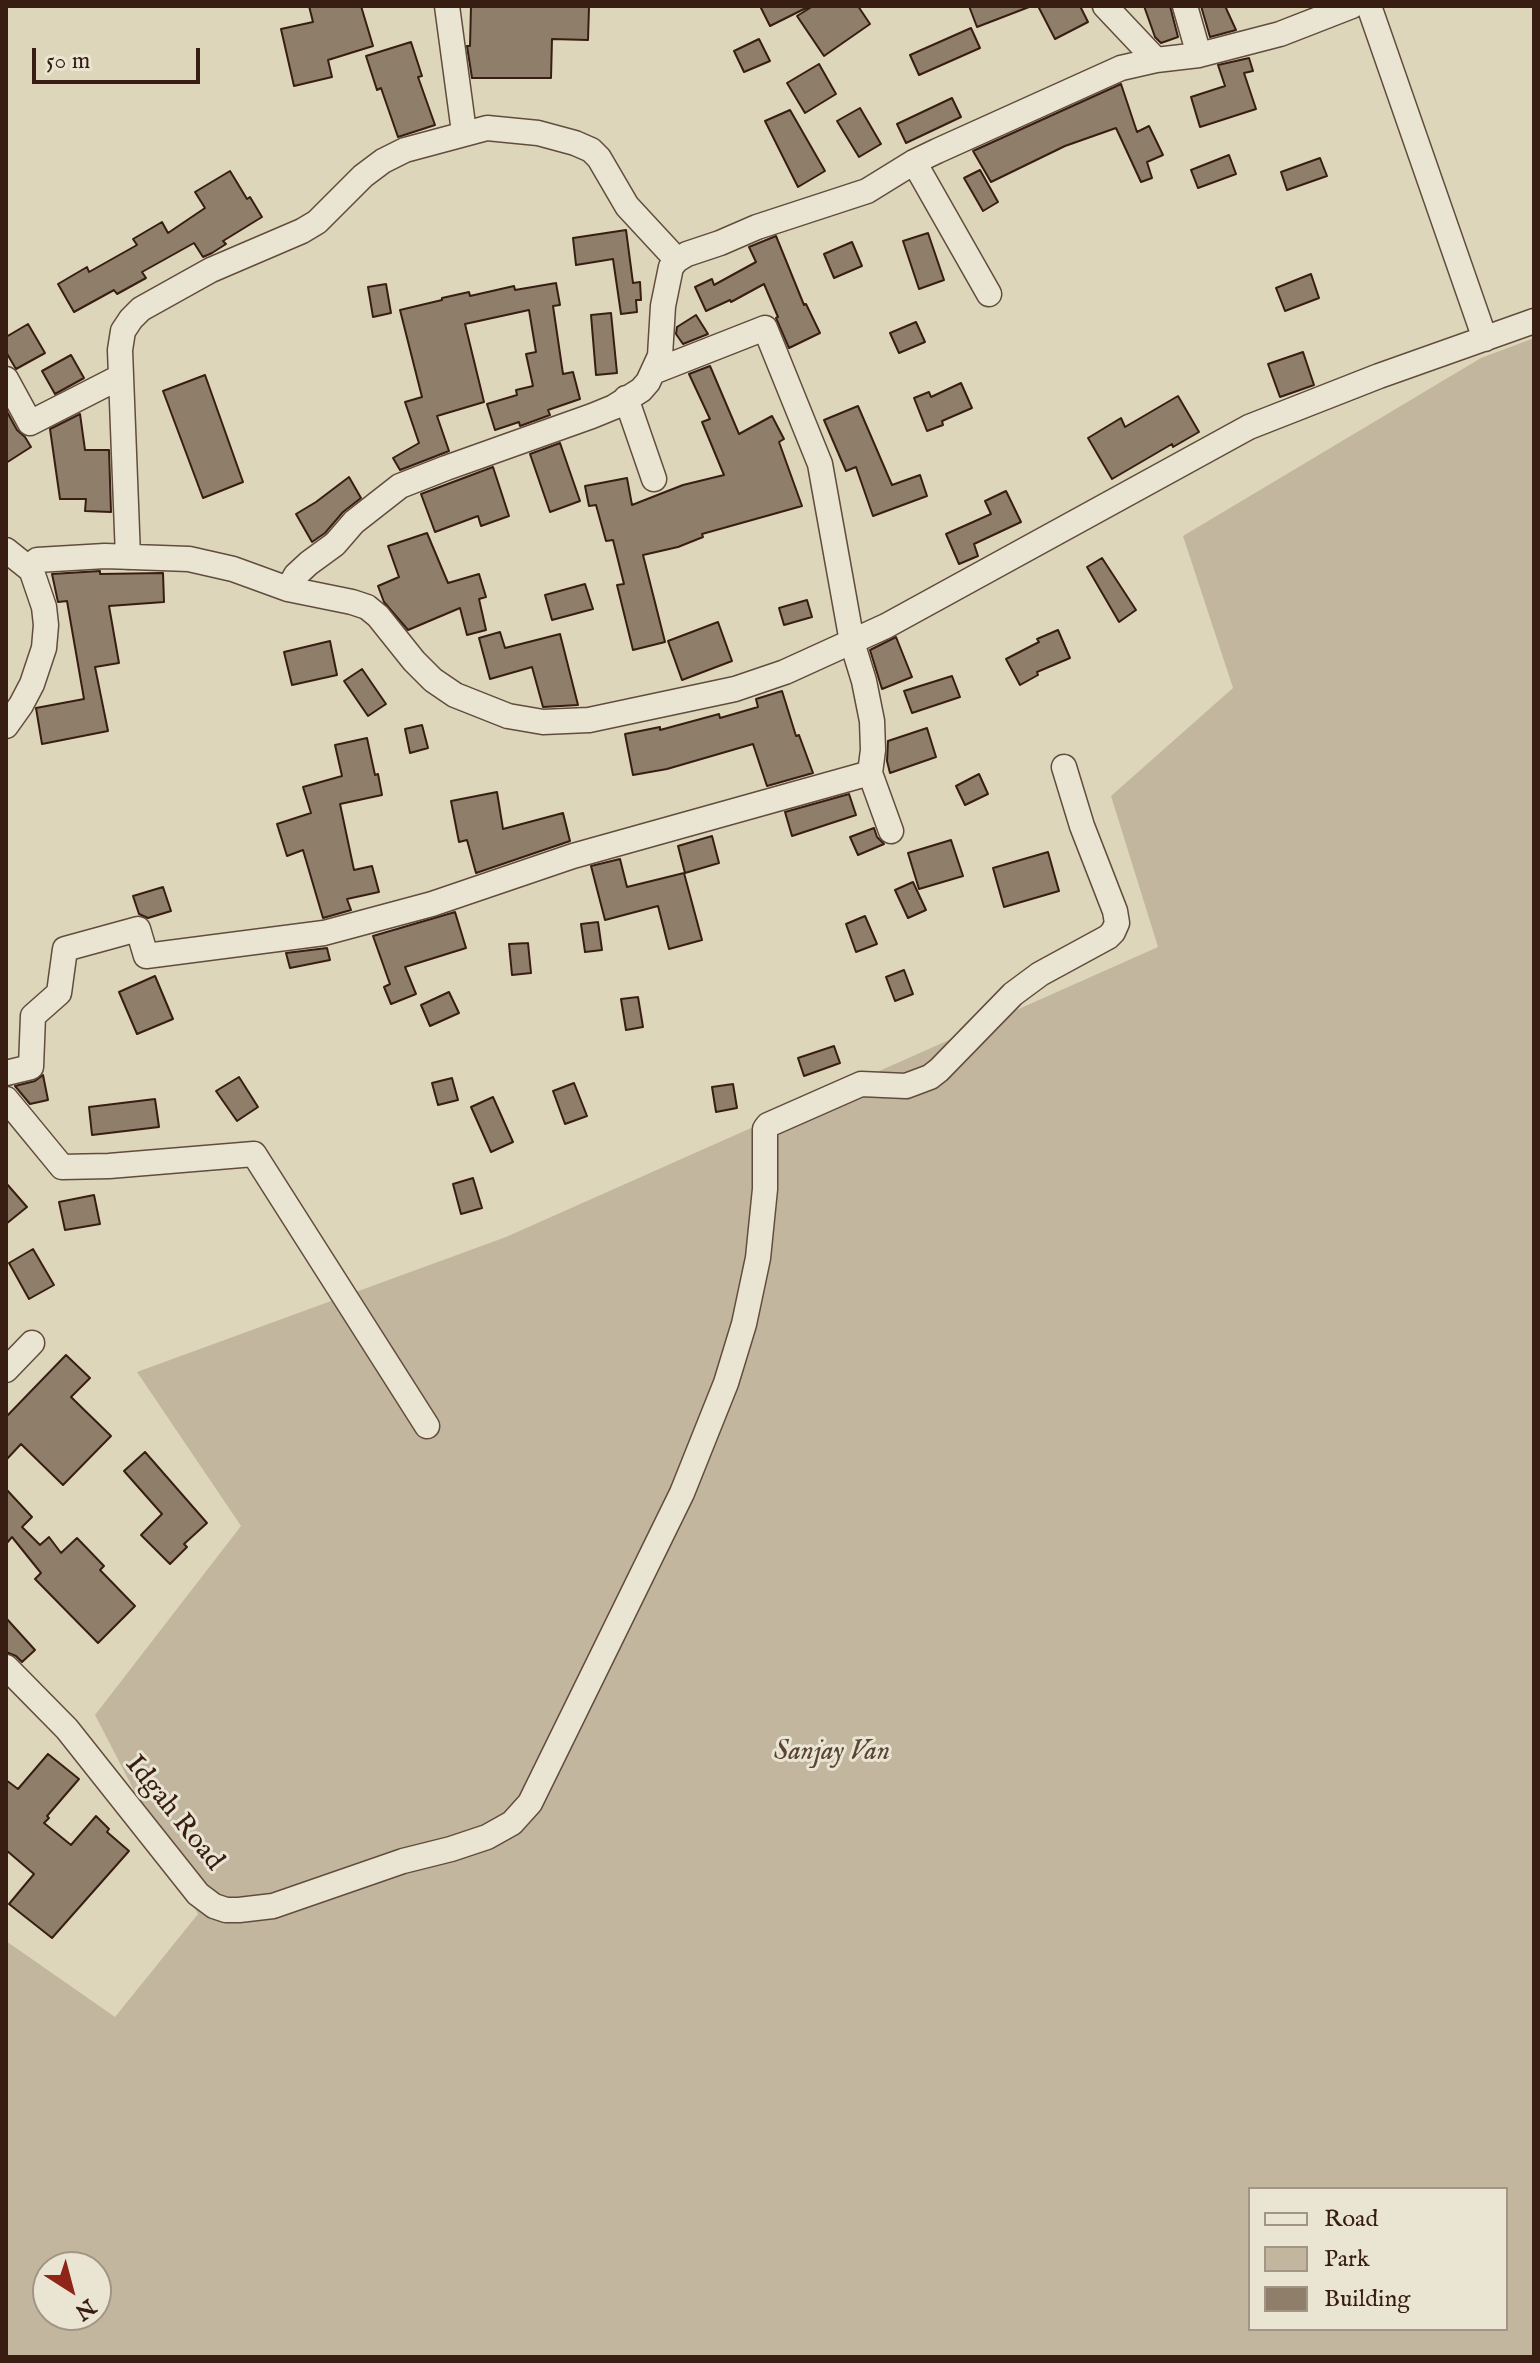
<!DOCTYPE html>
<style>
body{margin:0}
#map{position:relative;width:1540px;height:2363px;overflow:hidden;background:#ded6bb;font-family:"IM FELL English",serif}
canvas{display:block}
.frame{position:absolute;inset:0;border:8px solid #381e12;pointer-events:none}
.legend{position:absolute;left:1248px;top:2187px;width:260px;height:144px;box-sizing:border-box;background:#eae4d3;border:2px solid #a39586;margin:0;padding:10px 14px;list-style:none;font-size:24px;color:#381e12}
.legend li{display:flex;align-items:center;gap:16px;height:40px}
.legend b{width:40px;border:2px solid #a39586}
.north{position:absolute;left:32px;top:2251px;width:80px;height:80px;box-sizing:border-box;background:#eae4d3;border:2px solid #a39586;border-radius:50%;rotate:144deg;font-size:22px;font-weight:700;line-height:32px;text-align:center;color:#381e12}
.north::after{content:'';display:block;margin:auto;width:28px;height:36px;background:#8f2418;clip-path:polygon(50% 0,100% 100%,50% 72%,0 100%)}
.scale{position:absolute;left:32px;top:48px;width:168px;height:36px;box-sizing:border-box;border:4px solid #381e12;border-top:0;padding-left:10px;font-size:24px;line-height:28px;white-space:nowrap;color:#381e12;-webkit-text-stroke:6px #eae4d3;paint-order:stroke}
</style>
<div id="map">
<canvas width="1540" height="2363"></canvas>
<div class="frame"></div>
<ul class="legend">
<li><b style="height:10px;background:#eae4d3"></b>Road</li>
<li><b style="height:22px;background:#c2b79e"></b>Park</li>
<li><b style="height:22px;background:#8e7e6a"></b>Building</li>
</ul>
<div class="north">N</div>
<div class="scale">50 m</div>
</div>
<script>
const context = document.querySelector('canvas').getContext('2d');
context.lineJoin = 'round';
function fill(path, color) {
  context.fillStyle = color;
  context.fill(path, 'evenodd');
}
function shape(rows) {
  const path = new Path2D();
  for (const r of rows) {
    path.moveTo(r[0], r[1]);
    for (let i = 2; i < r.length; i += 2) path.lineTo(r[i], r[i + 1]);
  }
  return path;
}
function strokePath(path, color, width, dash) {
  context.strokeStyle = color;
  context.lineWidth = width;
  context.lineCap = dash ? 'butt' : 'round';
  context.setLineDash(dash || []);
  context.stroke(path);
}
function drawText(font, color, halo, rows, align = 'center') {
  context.font = font + ' "IM FELL English",serif';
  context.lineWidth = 6;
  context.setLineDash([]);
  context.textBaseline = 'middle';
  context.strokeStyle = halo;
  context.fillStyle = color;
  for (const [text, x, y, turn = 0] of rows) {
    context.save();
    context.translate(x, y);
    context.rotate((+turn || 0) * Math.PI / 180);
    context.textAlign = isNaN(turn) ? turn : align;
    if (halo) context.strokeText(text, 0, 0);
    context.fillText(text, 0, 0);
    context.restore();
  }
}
fill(shape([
 [1534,338,1534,2357,6,2357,6,1941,115,2017,198,1914,95,1715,241,1526,137,1372,506,1237,1158,947,1111,796,1233,688,1183,536,1481,358],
 [1250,2189,1506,2189,1506,2329,1250,2329],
 [48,2267,96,2267,96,2315,48,2315]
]), '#c2b79e');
const building = shape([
 [309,6,361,6,373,46,328,60,332,77,294,86,281,29,313,22,309,6],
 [471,6,589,7,588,40,552,39,551,78,472,78,467,46,470,46,471,6],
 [760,6,810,6,770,26,760,6],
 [813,6,858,6,870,24,824,56,797,16,813,6],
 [969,6,1029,6,1029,7,977,27,969,6],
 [1038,6,1080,6,1088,22,1055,39,1038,6],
 [1144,6,1170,6,1178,37,1161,43,1155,37,1144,6],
 [1201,6,1225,6,1236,30,1210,37,1201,6],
 [971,28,980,48,919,75,910,55,971,28],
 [759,39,770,61,744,72,734,51,759,39],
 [411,42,422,76,418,77,435,125,398,137,381,88,377,90,366,56,411,42],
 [1249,58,1253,71,1244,73,1256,109,1200,127,1191,97,1225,86,1218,65,1249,58],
 [819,64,836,94,805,113,787,83,819,64],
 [1121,84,1137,132,1149,126,1163,155,1147,162,1152,178,1141,182,1116,128,1065,146,991,182,973,151,1121,84],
 [952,98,961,117,906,143,897,124,952,98],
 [860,108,881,144,859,157,837,121,860,108],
 [790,110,825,171,798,187,765,121,790,110],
 [1229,155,1236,174,1198,188,1191,170,1229,155],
 [1320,158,1327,176,1287,190,1281,172,1320,158],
 [980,170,998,202,983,211,964,178,980,170],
 [230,171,247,199,250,197,262,217,223,241,226,244,212,253,203,257,194,243,142,272,146,278,117,294,114,290,74,312,58,284,87,267,89,272,137,245,133,239,162,222,168,233,205,208,195,192,230,171],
 [626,230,633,283,640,282,641,300,636,300,637,312,621,314,613,259,576,265,573,238,626,230],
 [928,233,944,280,919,289,903,241,928,233],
 [776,236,804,305,806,304,820,333,789,348,776,318,778,317,764,284,731,302,730,300,706,311,695,287,712,279,714,285,756,262,749,247,776,236],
 [852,242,862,266,834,278,824,254,852,242],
 [1311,274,1319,298,1285,311,1276,288,1311,274],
 [556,283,560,305,553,306,563,374,573,372,580,399,548,410,550,415,520,426,519,422,495,430,487,404,517,395,516,390,533,386,526,354,536,352,529,310,465,324,484,402,437,416,449,451,400,470,393,458,419,443,405,402,422,397,400,310,442,300,442,298,469,292,470,296,514,286,515,290,556,283],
 [386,284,391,313,373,317,368,287,386,284],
 [611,313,617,373,596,375,591,315,611,313],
 [696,315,708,334,683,344,676,334,677,327,696,315],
 [916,322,925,342,899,353,890,333,916,322],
 [28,324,45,353,16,369,6,352,6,337,28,324],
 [1303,352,1314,385,1280,397,1268,364,1303,352],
 [71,355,84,378,55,394,42,371,71,355],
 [710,366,739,434,772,416,784,439,779,442,802,506,702,534,703,537,678,547,643,555,665,642,633,650,617,585,624,584,613,540,606,541,596,505,589,506,585,486,627,478,632,505,683,485,724,475,702,422,710,419,689,374,710,366],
 [205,375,243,482,203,498,163,391,205,375],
 [961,383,972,408,942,421,943,425,927,431,914,398,929,392,931,397,961,383],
 [1178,396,1199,432,1173,447,1172,444,1112,479,1088,438,1121,418,1125,427,1178,396],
 [858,406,892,485,920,475,927,496,873,516,856,467,846,471,824,420,858,406],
 [6,410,17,430,25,437,31,447,6,463,6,410],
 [80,414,85,450,109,450,111,512,85,511,86,499,60,499,50,429,80,414],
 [560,443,580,501,550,512,530,454,560,443],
 [493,467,509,516,481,526,478,516,435,532,421,494,493,467],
 [349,477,361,498,343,512,325,533,312,542,296,514,316,502,349,477],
 [1006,491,1021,522,974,544,978,556,959,564,946,534,991,514,985,501,1006,491],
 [427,533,448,583,479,574,486,597,479,599,486,630,467,635,460,608,408,630,384,602,378,586,399,577,388,546,427,533],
 [1102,558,1136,610,1119,622,1087,567,1102,558],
 [100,571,100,574,163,573,164,602,109,606,119,663,95,667,108,731,42,744,36,708,84,699,67,601,58,602,52,574,100,571],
 [585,584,593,609,552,620,545,595,585,584],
 [807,600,812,617,784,625,779,608,807,600],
 [718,622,732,661,682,680,668,641,718,622],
 [1058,630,1070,658,1037,672,1038,675,1020,685,1006,659,1039,642,1037,639,1058,630],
 [500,632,505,648,560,634,578,705,543,707,532,667,490,679,479,638,500,632],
 [896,637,912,677,882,689,870,650,896,637],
 [330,641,337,675,292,685,284,652,330,641],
 [362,669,386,704,368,716,344,681,362,669],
 [952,676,960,697,912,713,904,691,952,676],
 [782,691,796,736,799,735,813,773,767,786,753,744,667,769,633,775,625,734,660,727,660,730,719,714,720,718,758,707,756,699,782,691],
 [422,725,428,748,410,753,405,729,422,725],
 [927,728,936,757,890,773,887,761,888,741,927,728],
 [367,738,375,775,378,774,382,795,340,804,354,870,372,866,379,892,347,899,351,910,323,918,303,850,287,856,277,824,311,813,303,787,342,776,335,745,367,738],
 [979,774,988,794,965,805,956,786,979,774],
 [497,792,503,829,563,813,570,841,476,873,467,840,459,842,451,801,497,792],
 [849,794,856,815,792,836,785,812,849,794],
 [874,828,877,837,884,844,858,855,850,837,874,828],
 [712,836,719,863,685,873,678,846,712,836],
 [951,840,963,876,919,889,908,853,951,840],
 [1048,852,1059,891,1004,907,993,868,1048,852],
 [620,859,627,887,684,873,702,940,669,949,658,906,605,920,591,866,620,859],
 [913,882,926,910,908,918,895,890,913,882],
 [163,887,171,911,148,918,139,914,133,896,163,887],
 [455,912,466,948,405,967,416,994,391,1004,384,987,390,984,373,936,455,912],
 [865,916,877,944,856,952,846,924,865,916],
 [598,922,602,950,585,952,581,924,598,922],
 [528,943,531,973,512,975,509,944,528,943],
 [327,948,330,960,290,968,286,953,327,948],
 [904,970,913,994,895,1001,886,977,904,970],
 [155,976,173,1019,137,1034,119,992,155,976],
 [449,992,459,1013,430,1026,421,1005,449,992],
 [638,997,643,1027,626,1030,621,999,638,997],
 [834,1046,840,1063,804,1076,798,1058,834,1046],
 [43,1075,48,1100,30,1104,15,1086,35,1081,43,1075],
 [239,1077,258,1107,237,1121,216,1091,239,1077],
 [452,1078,458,1100,438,1105,432,1083,452,1078],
 [574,1083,587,1116,565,1124,553,1091,574,1083],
 [733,1084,737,1108,716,1112,712,1087,733,1084],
 [493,1097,513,1142,491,1152,471,1107,493,1097],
 [155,1099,159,1127,92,1135,89,1107,155,1099],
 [473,1178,482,1208,461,1214,453,1184,473,1178],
 [6,1183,27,1207,6,1224,6,1183],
 [94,1195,100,1224,65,1230,59,1202,94,1195],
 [33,1249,54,1285,29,1299,9,1263,33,1249],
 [66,1355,90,1378,71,1397,111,1436,63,1485,21,1444,6,1460,6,1417,66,1355],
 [145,1452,207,1523,184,1544,187,1547,170,1564,141,1535,162,1514,124,1471,145,1452],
 [6,1489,32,1517,22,1527,40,1545,49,1537,61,1553,77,1538,104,1566,100,1570,135,1606,98,1643,35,1579,41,1573,12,1537,6,1544,6,1489],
 [6,1618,35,1650,22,1662,16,1656,6,1652,6,1618],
 [48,1754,79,1779,47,1816,49,1818,44,1823,71,1845,96,1816,109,1829,107,1832,129,1851,52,1938,9,1904,34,1874,6,1850,6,1780,18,1789,48,1754]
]);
fill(building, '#8e7e6a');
strokePath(building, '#381e12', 2);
const minor = shape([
 [447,6,464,132],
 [1105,6,1156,60],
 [1185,6,1199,55],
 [1369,6,1485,339],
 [914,162,989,294],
 [653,372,765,328,820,464,852,642,864,681,872,721,873,750,870,773],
 [6,379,30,423,120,377],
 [626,398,654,479],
 [6,550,31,570],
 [128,557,120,350,123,331,131,319,141,309,211,270,302,231,317,222,363,176,383,161,405,150,487,128,538,133,575,143,591,150,599,158,627,206,677,260],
 [288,589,296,575,309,563,335,544,354,522,400,486,446,468,592,416,614,407,641,390,648,382,660,356,663,306,671,267,677,260,687,254,720,243,757,227,867,191,914,162,937,151,1121,68,1156,60,1199,55,1280,34,1352,6],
 [6,726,21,705,32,684,44,648,46,625,44,607,30,566,37,560,105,556,189,559,233,569,288,589,352,602,367,607,378,616,414,661,433,680,455,695,508,716,543,722,589,720,735,689,785,672,886,626,1249,427,1379,376,1534,321],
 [6,1073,31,1067,33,1016,59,993,65,949,138,929,146,956,324,933,432,904,573,856,870,773,891,831],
 [6,1099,62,1167,109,1166,254,1154,427,1426],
 [6,1370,32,1343],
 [6,1667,67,1729,198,1894,214,1906,226,1910,239,1910,273,1906,403,1861,451,1849,487,1837,512,1823,530,1803,682,1493,726,1383,744,1324,758,1258,765,1189,765,1129,768,1125,861,1084,906,1086,930,1077,939,1070,1013,994,1040,974,1108,937,1113,932,1117,923,1115,911,1082,826,1064,767]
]);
strokePath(minor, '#624c3c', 27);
strokePath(minor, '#eae4d3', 24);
drawText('italic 28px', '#5a4435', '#eae4d3', [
 ["Sanjay Van",832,1753]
]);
drawText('28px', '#381e12', '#eae4d3', [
 ["Idgah Road",173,1814,51]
]);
</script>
